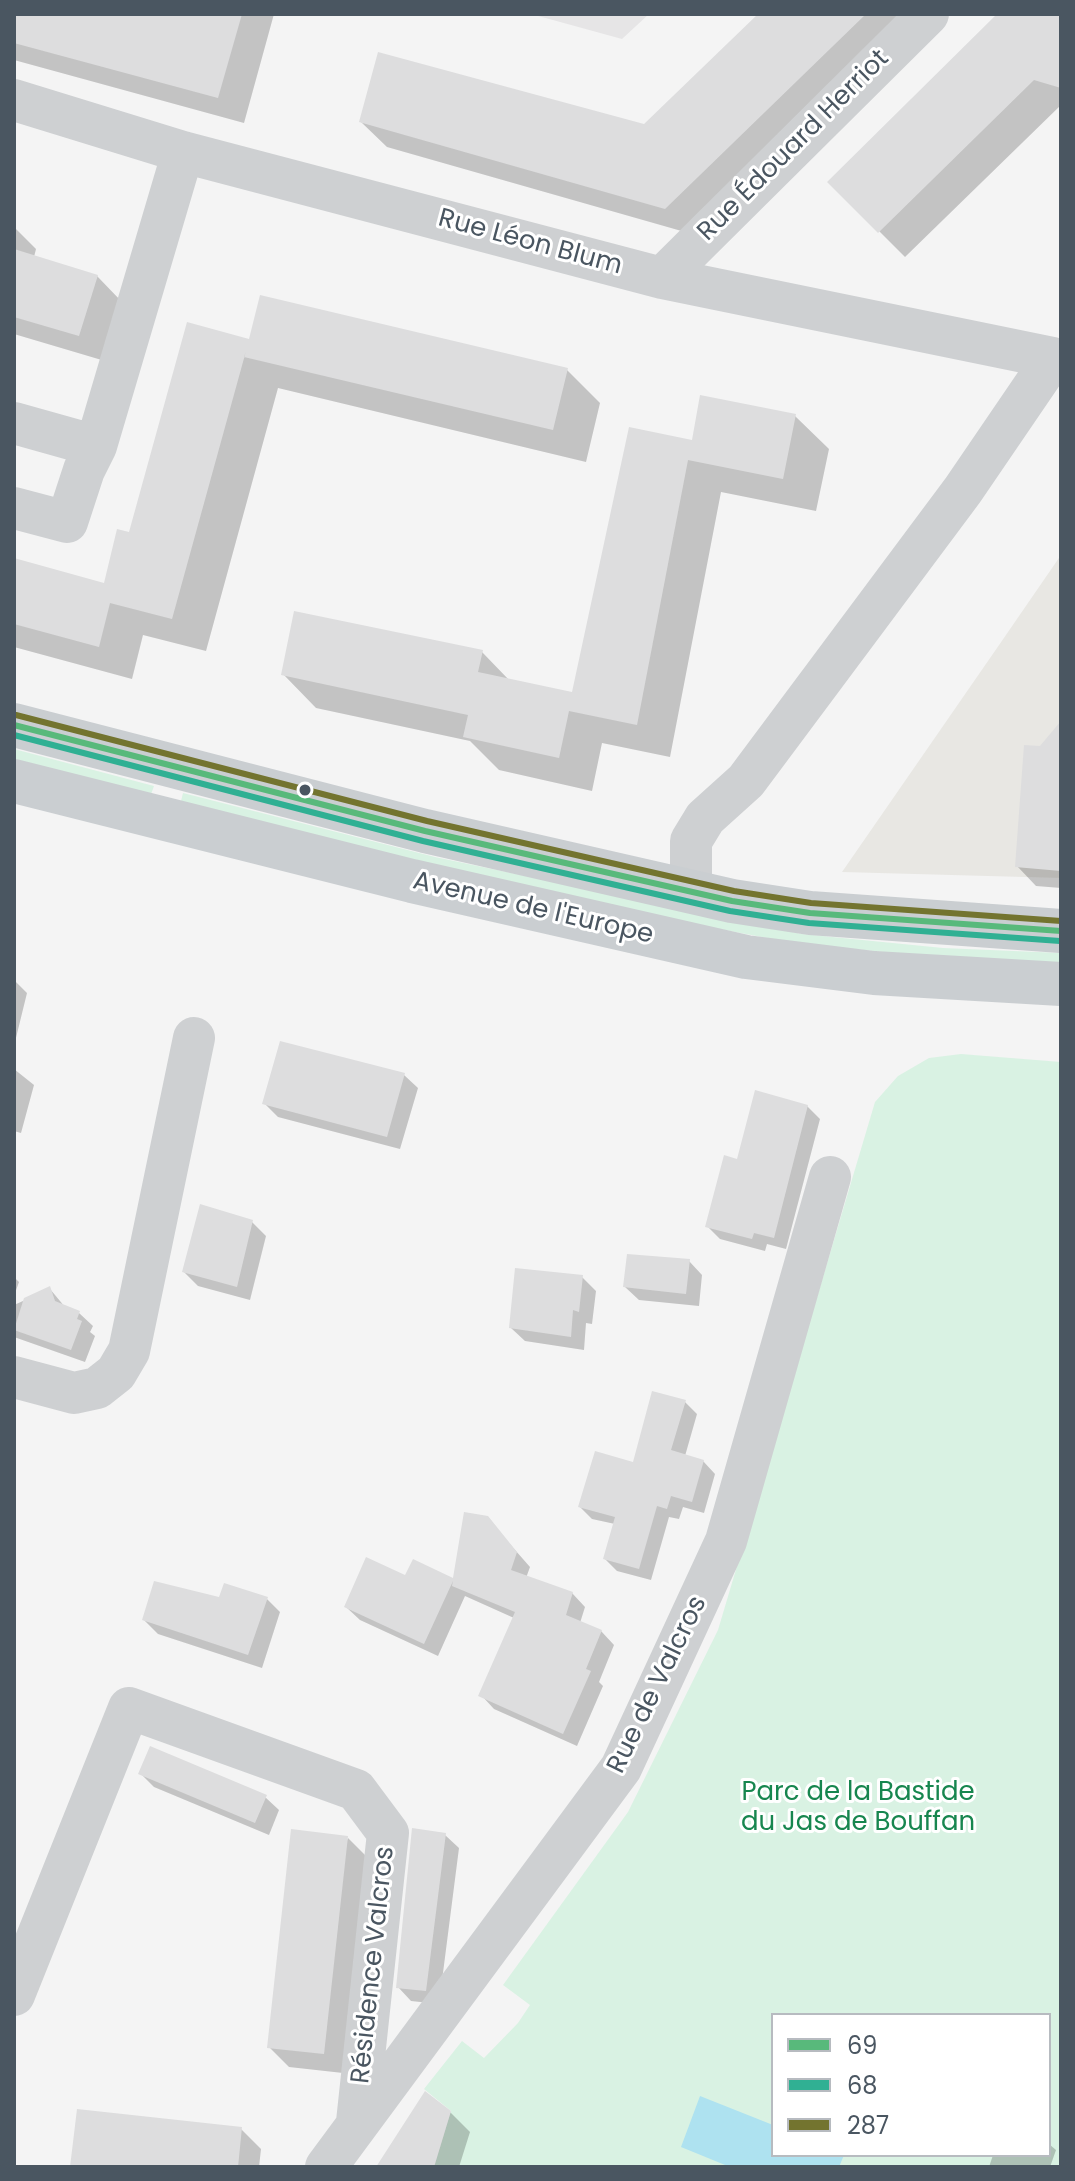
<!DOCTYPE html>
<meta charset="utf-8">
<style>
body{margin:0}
#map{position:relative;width:1075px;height:2181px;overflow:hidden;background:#f4f4f4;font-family:Poppins,sans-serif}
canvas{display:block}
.frame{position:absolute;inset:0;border:16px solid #4a5661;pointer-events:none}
.legend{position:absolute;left:771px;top:2013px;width:280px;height:144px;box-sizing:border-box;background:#fff;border:2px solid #b7bbc0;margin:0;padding:10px 14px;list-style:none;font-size:24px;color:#4a5661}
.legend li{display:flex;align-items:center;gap:16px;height:40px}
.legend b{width:40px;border:2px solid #b7bbc0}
</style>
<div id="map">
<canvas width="1075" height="2181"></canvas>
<div class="frame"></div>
<ul class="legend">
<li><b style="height:10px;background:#58b97b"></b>69</li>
<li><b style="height:10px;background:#30b093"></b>68</li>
<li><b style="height:10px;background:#73742f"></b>287</li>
</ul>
</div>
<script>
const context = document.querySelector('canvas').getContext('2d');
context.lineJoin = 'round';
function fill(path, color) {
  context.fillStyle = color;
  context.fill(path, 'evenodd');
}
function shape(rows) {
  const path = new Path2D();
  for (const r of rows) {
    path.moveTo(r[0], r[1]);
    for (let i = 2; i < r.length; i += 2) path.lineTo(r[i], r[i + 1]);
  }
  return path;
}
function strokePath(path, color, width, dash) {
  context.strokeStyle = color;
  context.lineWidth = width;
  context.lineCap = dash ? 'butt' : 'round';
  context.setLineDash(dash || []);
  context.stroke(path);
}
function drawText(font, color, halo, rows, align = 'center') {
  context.font = font + ' Poppins,sans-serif';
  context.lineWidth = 6;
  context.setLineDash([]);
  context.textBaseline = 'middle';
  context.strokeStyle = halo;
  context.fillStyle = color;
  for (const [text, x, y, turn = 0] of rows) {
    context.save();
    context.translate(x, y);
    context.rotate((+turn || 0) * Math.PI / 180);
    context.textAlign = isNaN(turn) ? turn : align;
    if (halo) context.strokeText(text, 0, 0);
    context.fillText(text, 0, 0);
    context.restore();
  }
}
fill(shape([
 [1061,555,1061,878,842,872,997,648]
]), '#e8e7e3');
fill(shape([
 [531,14,649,14,622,39]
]), '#e6e5e6');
fill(shape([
 [14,749,154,786,150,797,14,762],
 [183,793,435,857,802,934,943,948,1061,953,1061,963,943,958,794,943,639,914,180,805],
 [961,1054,1061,1062,1061,2167,434,2167,451,2111,424,2089,462,2041,484,2058,518,2023,530,2005,503,1985,628,1812,718,1630,875,1102,898,1076,929,1058],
 [773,2015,1049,2015,1049,2155,773,2155]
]), '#d9f2e3');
fill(shape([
 [700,2096,773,2125,773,2155,844,2155,839,2167,730,2167,681,2147]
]), '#aee2f0');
fill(shape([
 [14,14,274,14,244,123,14,60],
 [761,14,917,14,692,234,387,147,361,122,645,126],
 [1000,14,1061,14,1061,105,905,257,830,182],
 [14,227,36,249,34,257,97,276,122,302,105,361,14,334],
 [250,342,567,370,600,403,586,462,278,388,206,651,143,635,132,679,14,647,14,560,106,586,131,535],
 [795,416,829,449,816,511,721,492,670,757,602,743,592,791,499,770,470,741,316,708,283,674,482,652,510,681,574,695,693,442],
 [1061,724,1061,888,1036,886,1017,866,1041,748],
 [14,980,27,993,14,1046],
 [14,1069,34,1085,21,1133,14,1131],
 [404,1075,418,1088,400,1149,278,1117,264,1103],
 [807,1106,820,1119,786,1249,767,1244,765,1251,720,1239,707,1226,738,1161],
 [252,1222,266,1236,250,1300,198,1286,184,1272],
 [689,1261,702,1275,699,1306,639,1300,625,1287],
 [14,1277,19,1282,14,1296],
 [582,1277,596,1291,592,1324,586,1323,584,1350,525,1341,511,1328],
 [50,1289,65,1307,79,1313,93,1326,90,1332,95,1336,85,1362,14,1337,14,1305],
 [685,1402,697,1414,685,1456,703,1461,715,1474,704,1513,683,1507,679,1519,669,1517,651,1580,617,1571,605,1559,615,1524,592,1519,580,1507,635,1465],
 [487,1518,530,1567,526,1578,572,1593,585,1607,580,1623,601,1631,614,1645,599,1682,603,1686,577,1746,494,1709,481,1695,514,1618,465,1596,438,1656,360,1620,346,1607,406,1577,455,1581],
 [266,1598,280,1612,262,1668,158,1634,144,1620],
 [141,1774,265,1797,279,1810,269,1835,154,1787],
 [445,1835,459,1848,439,2004,411,2001,398,1987],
 [348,1838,368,1858,343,2073,289,2067,269,2047],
 [450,2112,470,2132,459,2167,380,2167],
 [241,2129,261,2149,259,2167,72,2167],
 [1049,2144,1056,2150,1050,2167,989,2167,993,2155,1049,2155]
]), '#0003');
fill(shape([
 [14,14,242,14,218,98,14,43],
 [758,14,866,14,665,209,359,122,378,52,644,124],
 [997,14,1061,14,1061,88,1034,80,878,233,827,182],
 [14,249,98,275,79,336,14,317],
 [260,295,568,368,553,430,244,357,246,351,172,619,110,603,99,647,14,624,14,558,104,583,117,529,129,532,187,322,249,339],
 [700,395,796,414,783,479,688,460,637,725,569,711,559,758,463,737,468,715,281,675,294,611,483,650,478,672,572,692,629,427,692,440],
 [1061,721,1061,871,1015,867,1024,745,1040,746],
 [280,1041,405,1073,387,1137,262,1104],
 [755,1090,808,1105,774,1238,754,1233,752,1239,705,1227,724,1155,737,1159],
 [200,1204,253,1220,237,1287,182,1272],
 [627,1254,690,1259,686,1294,623,1287],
 [515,1268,583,1275,579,1312,573,1310,571,1337,509,1328],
 [50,1286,55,1301,80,1311,77,1319,82,1321,71,1350,14,1330,24,1298],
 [652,1391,686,1400,671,1450,704,1460,692,1502,671,1496,667,1509,657,1506,639,1569,603,1559,615,1517,578,1507,595,1451,633,1462],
 [464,1512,488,1516,517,1552,511,1570,573,1592,566,1615,602,1630,586,1669,591,1671,563,1734,478,1696,515,1612,452,1586,453,1581,424,1644,344,1607,366,1557,405,1575,413,1559,453,1578],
 [154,1581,219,1597,224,1583,268,1597,248,1655,142,1620],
 [150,1746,267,1795,255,1823,138,1774],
 [412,1828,446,1833,426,1991,396,1988],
 [291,1829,348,1836,324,2054,267,2048],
 [425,2091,451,2111,434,2167,376,2167],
 [77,2109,242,2127,238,2167,70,2167]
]), '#ddddde');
strokePath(shape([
 [14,100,183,152,662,278,1053,358,963,490,746,781,705,818,691,841,691,892],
 [662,278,928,14],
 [14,423,96,446,183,152],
 [14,508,67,522,84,470,96,446],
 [14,1377,74,1393,97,1388,116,1373,129,1351,194,1038],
 [14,1995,129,1708,356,1790,388,1833,357,2122],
 [326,2167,621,1768,726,1541,830,1177]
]), '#ced0d2', 42);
strokePath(shape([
 [14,725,425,831,732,901,810,913,1061,931],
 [14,781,412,881,746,957,874,973,1061,984]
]), '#caced1', 44);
strokePath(shape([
 [14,725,425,831,732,901,810,913,1061,931]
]), '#58b97b', 6);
strokePath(shape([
 [14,735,423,841,730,911,809,923,1060,941]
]), '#30b093', 6);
strokePath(shape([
 [16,715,427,821,734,891,811,903,1061,921]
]), '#73742f', 6);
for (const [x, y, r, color] of [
 [305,790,7,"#4a5661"]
]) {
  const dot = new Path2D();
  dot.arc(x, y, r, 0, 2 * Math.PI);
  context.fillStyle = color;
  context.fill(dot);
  strokePath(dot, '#fff', 3);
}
drawText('26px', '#4a5661', '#fff', [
 ["Rue Édouard Herriot",794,146,-45],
 ["Rue Léon Blum",530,243,15],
 ["Avenue de l'Europe",533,909,13],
 ["Rue de Valcros",658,1685,-64],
 ["Résidence Valcros",374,1965,-84]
]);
drawText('26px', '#17864f', '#fff', [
 ["Parc de la Bastide",858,1793],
 ["du Jas de Bouffan",858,1823]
]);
</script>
